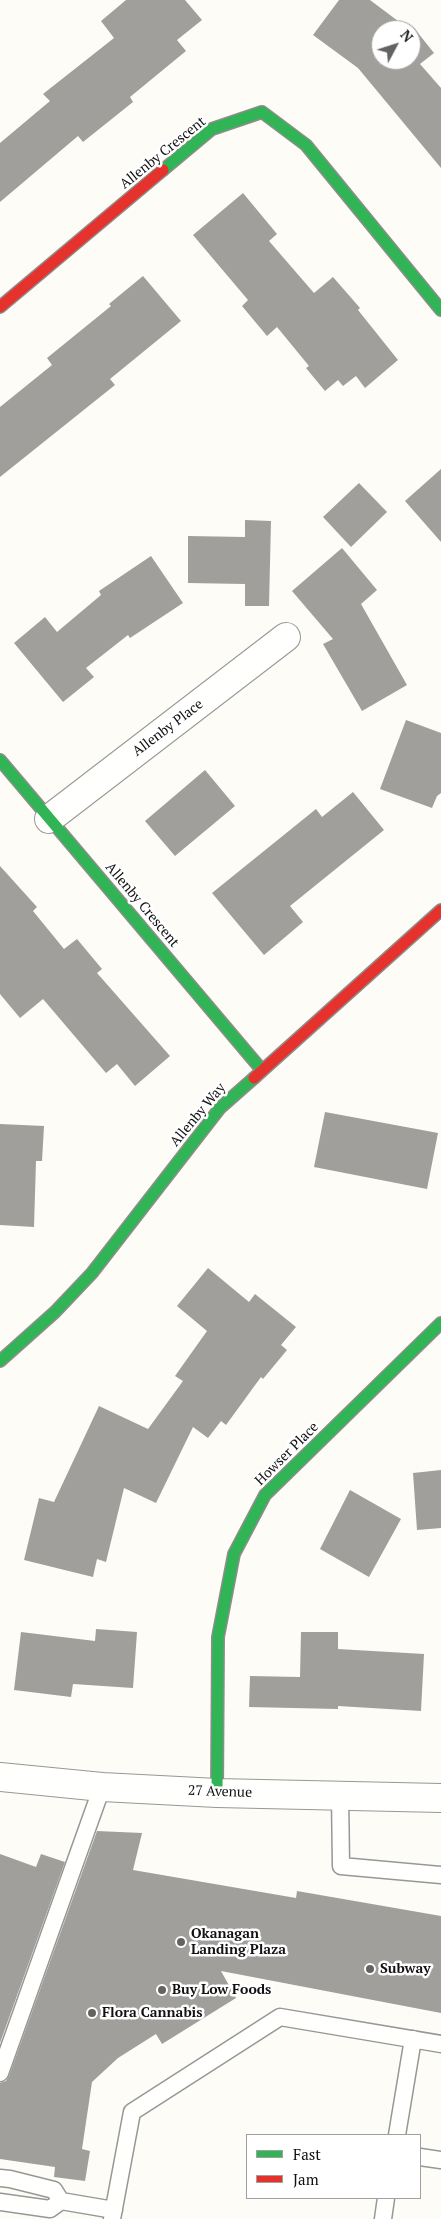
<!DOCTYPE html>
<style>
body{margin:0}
#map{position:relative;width:441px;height:2219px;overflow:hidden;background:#fdfcf7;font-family:"PT Serif",serif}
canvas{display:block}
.legend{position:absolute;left:246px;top:2134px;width:175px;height:65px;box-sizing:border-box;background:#fff;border:1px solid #a0a0a0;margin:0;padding:6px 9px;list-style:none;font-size:15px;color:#111}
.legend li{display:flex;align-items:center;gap:10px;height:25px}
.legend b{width:25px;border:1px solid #a0a0a0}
.north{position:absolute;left:371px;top:20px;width:50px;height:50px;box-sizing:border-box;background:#fff;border:1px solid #a0a0a0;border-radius:50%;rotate:50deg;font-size:14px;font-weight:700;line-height:20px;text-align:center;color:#111}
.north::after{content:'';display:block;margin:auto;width:18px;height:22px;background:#646362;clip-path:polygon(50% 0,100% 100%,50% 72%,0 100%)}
</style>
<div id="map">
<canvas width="441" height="2219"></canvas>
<ul class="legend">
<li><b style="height:6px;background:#30b455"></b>Fast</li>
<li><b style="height:6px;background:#e5322d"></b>Jam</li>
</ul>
<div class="north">N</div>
</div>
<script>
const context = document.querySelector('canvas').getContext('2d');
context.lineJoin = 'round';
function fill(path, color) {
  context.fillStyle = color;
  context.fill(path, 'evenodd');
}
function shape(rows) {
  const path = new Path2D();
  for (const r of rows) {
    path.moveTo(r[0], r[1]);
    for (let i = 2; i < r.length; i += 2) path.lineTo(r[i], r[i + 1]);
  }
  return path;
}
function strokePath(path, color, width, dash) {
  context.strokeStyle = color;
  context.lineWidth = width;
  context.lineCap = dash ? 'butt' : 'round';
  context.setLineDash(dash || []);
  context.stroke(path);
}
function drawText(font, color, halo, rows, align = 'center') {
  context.font = font + ' "PT Serif",serif';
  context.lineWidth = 5;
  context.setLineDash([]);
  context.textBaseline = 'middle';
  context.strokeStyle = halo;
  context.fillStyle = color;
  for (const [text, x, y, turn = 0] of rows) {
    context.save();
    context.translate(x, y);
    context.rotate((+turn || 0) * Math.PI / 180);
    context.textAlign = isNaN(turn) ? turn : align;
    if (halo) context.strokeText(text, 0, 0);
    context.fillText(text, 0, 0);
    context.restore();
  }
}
fill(shape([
 [126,0,185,0,202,20,177,40,186,51,130,97,133,102,83,142,78,136,0,202,0,143,50,101,43,94,114,38,101,21],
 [339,0,370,0,410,30,381,30,381,60,411,60,411,31,414,28,434,53,420,64,441,88,441,168,358,68,313,35],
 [243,193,277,234,269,241,314,293,333,277,360,308,358,310,398,360,365,388,356,376,343,386,338,380,325,391,306,368,309,366,277,327,267,336,242,306,248,300,193,235],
 [143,276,181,321,110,379,115,385,0,477,0,407,52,365,47,358,111,306,109,304],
 [441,469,441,542,405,501],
 [359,483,387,512,351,547,323,517],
 [245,520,271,521,269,606,245,606,245,584,188,583,188,536,245,537],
 [342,548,377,590,361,604,407,685,362,711,323,644,333,639,292,591],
 [151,556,183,603,130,638,128,635,86,668,94,677,63,702,14,643,45,617,57,632,101,595,99,591],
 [406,720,441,733,441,793,437,796,432,808,380,789],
 [205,770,235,806,175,856,145,821],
 [353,792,384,830,290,906,303,922,264,955,212,893,316,809,322,817],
 [0,866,37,907,33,911,64,949,77,939,102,969,97,973,170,1056,135,1086,117,1064,106,1073,43,999,20,1018,0,994],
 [325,1112,438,1133,427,1189,314,1167],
 [0,1124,44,1126,42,1161,36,1161,34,1227,0,1225],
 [208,1268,249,1302,255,1294,296,1327,281,1345,287,1350,263,1379,261,1377,226,1425,221,1421,208,1438,193,1427,156,1503,124,1488,106,1562,97,1559,93,1577,24,1560,39,1498,54,1502,99,1406,148,1429,183,1381,175,1376,207,1331,177,1306],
 [441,1470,441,1528,417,1530,413,1473],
 [350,1490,401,1519,369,1577,320,1549],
 [96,1629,137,1632,133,1688,73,1684,71,1697,14,1690,21,1632,95,1641],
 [301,1632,338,1632,338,1649,424,1654,421,1711,338,1706,338,1709,249,1707,250,1676,300,1677],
 [97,1831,142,1833,133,1870,296,1898,297,1891,441,1916,441,2013,221,1971,236,1998,162,2044,156,2034,118,2058,92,2082,82,2149,90,2151,85,2181,54,2177,55,2167,0,2159,0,2083,6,2081,9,2076],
 [0,1854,36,1867,41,1854,65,1862,0,2043]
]), '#a19f9c');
const lane = shape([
 [340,1794,341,1866,441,1875],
 [0,2073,102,1787],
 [397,2135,413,2039],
 [420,2157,441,2160],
 [0,2178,10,2179,54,2190,61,2201,114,2210],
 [0,2202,50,2209,61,2201],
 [112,2219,132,2112,280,2017,441,2044],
 [383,2219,386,2198]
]);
const street = shape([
 [49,819,286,637],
 [0,1777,102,1787,217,1793,441,1798]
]);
const fast = shape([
 [163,170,212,129,262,112,306,145,441,310],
 [0,760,261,1069],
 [0,1361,55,1312,92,1273,220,1108,254,1078],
 [217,1793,218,1637,234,1554,265,1495,441,1323]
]);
const jam = shape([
 [0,307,163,170],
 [254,1078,441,910]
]);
strokePath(lane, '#979795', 19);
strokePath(street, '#979795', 30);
strokePath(fast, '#8e8d8b', 14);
strokePath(jam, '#8e8d8b', 14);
strokePath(lane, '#fffffe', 16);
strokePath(street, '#fffffe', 28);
strokePath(fast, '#30b455', 11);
strokePath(jam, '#e5322d', 11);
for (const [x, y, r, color] of [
 [181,1942,5,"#646362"],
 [370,1969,5,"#646362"],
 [162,1990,5,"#646362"],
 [92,2013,5,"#646362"]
]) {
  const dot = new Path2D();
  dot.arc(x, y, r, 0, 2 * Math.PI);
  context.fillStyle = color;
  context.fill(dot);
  strokePath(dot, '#fff', 2);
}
drawText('14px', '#111', '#fff', [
 ["Allenby Crescent",163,153,-39],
 ["Allenby Place",168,728,-37],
 ["Allenby Crescent",142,905,50],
 ["Allenby Way",198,1115,-50],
 ["Howser Place",287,1454,-45],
 ["27 Avenue",220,1792,2]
]);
drawText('bold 14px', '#111', '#fff', [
 ["Okanagan",191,1934],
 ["Landing Plaza",191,1950],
 ["Subway",380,1969],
 ["Buy Low Foods",172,1990],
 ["Flora Cannabis",102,2013]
], 'left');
</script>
